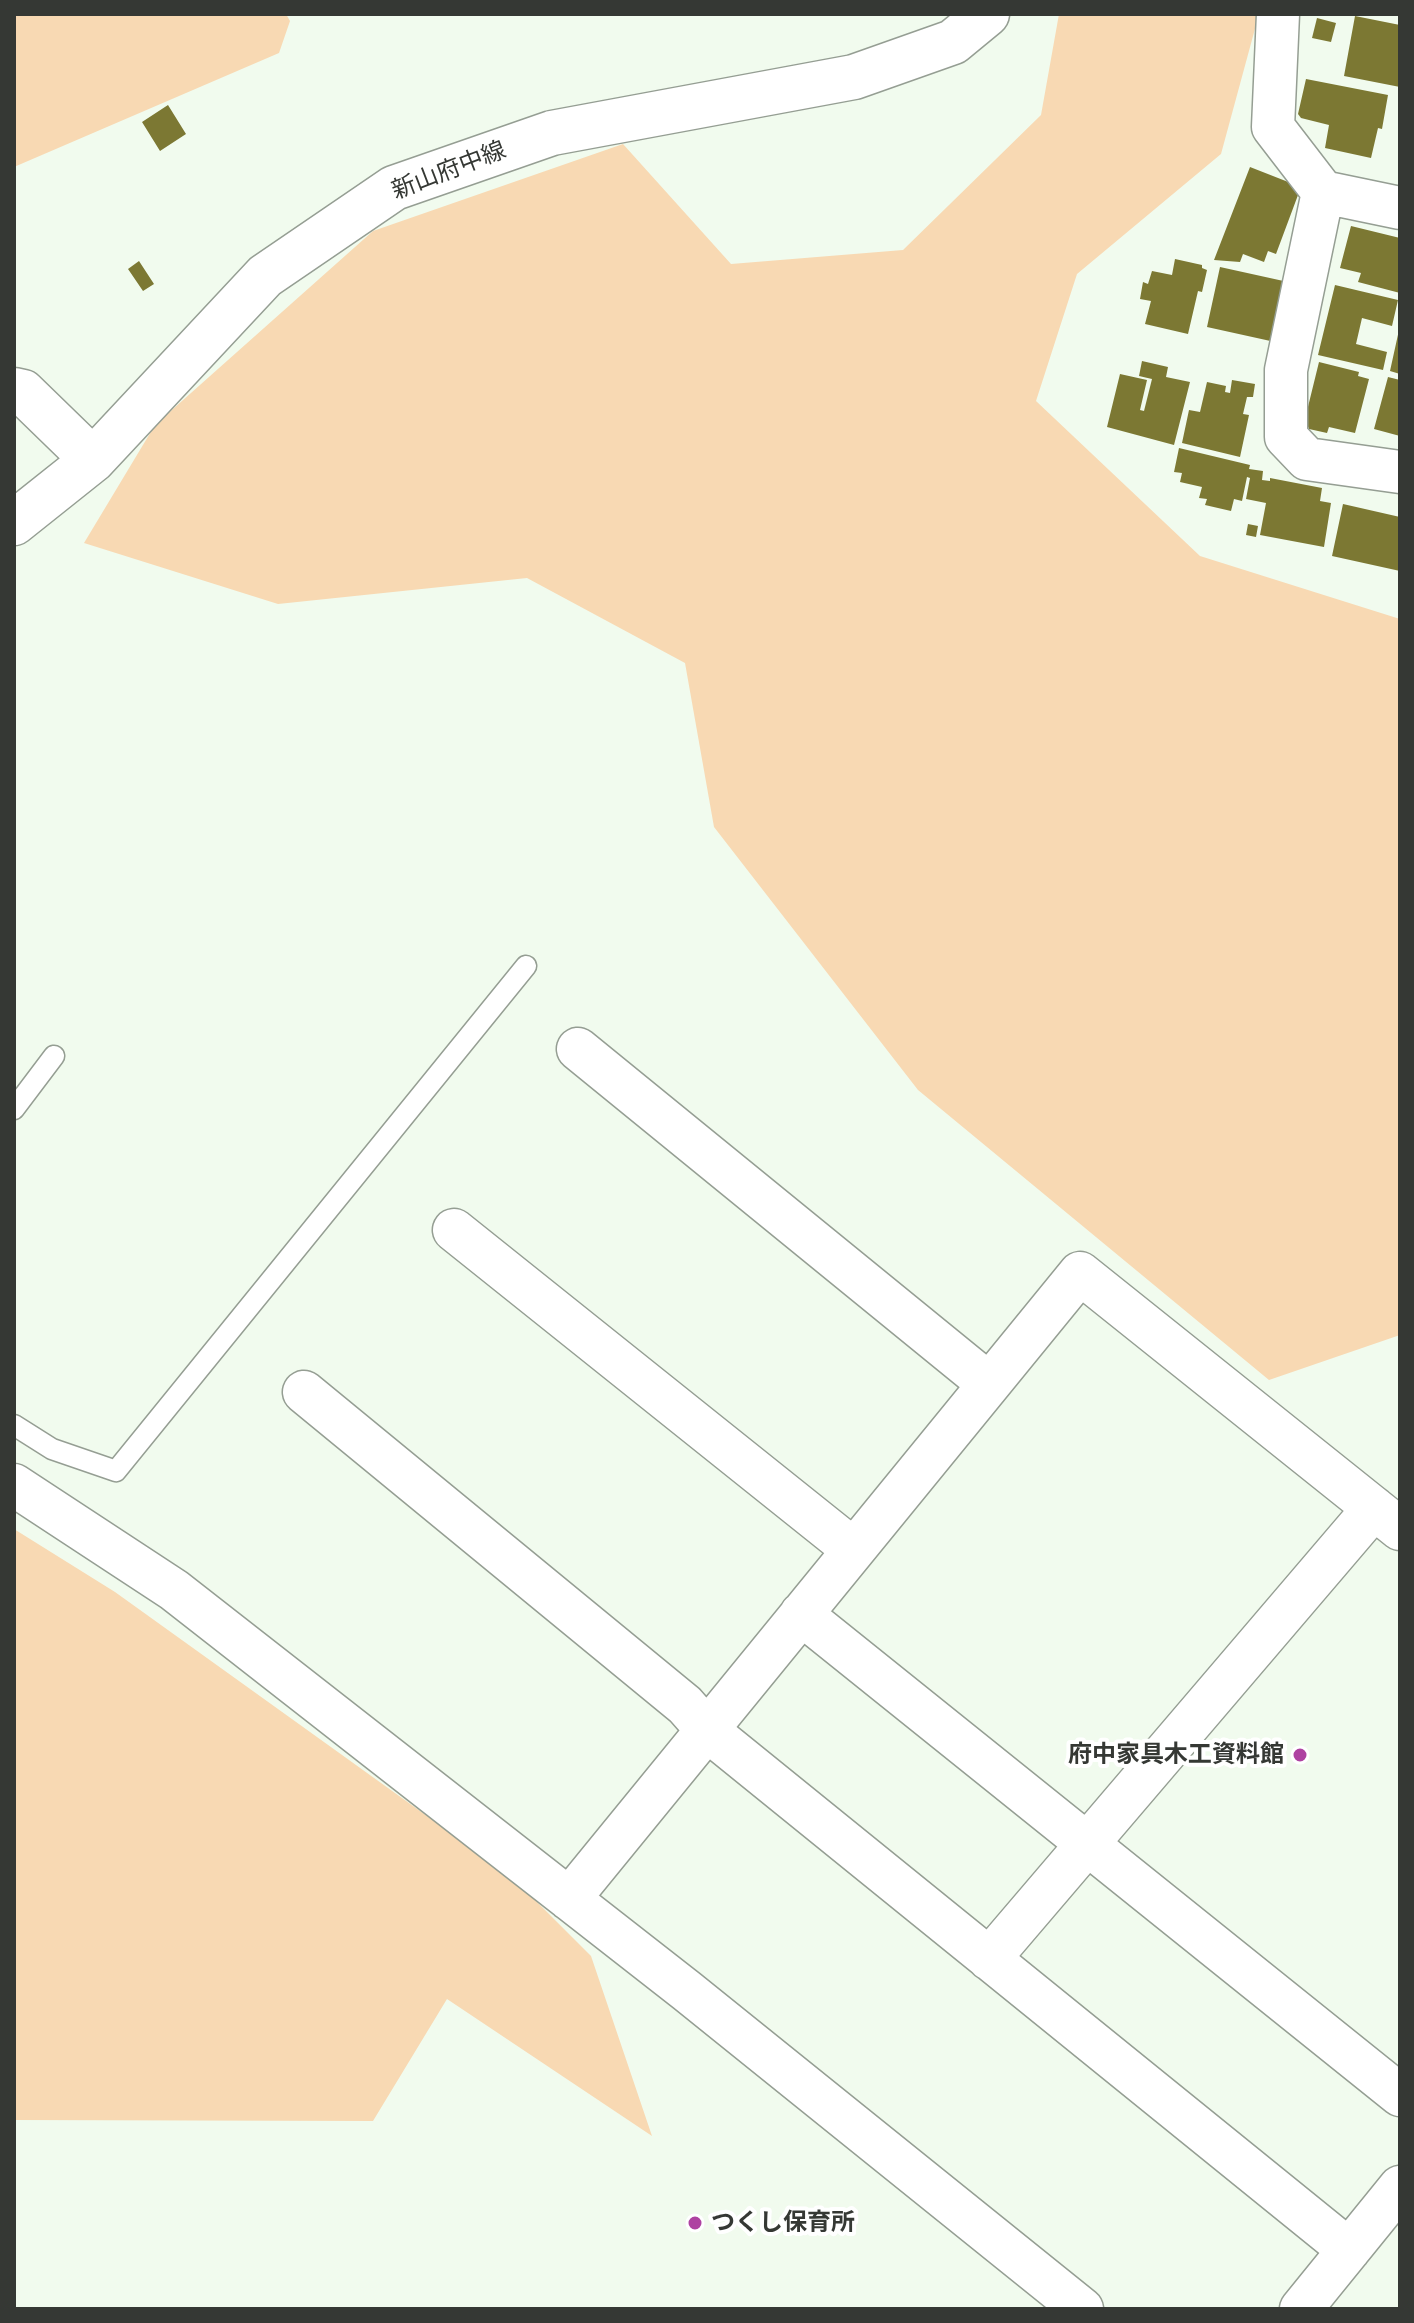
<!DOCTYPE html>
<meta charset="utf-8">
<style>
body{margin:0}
#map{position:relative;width:1414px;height:2323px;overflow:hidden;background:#f1fbee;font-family:"Open Sans",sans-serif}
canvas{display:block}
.frame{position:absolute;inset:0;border:16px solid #353834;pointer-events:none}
</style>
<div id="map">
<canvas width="1414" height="2323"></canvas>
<div class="frame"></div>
</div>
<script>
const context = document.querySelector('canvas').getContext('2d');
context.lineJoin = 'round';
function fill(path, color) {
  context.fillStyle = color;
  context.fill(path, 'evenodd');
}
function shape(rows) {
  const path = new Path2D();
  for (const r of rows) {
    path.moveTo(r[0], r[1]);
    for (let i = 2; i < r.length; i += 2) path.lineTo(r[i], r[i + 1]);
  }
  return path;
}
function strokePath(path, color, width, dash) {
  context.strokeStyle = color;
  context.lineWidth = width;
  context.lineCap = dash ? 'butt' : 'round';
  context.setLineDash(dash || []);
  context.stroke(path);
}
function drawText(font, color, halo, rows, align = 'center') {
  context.font = font + ' "Open Sans","Noto Sans JP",sans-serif';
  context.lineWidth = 8;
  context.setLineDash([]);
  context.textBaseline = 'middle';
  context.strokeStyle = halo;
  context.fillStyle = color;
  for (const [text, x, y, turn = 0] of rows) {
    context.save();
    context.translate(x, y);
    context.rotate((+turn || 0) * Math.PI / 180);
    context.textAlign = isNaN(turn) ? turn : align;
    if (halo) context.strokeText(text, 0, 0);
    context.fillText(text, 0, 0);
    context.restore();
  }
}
fill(shape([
 [14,14,286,14,290,21,279,53,14,167],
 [1059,14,1259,14,1221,154,1077,274,1036,401,1200,556,1400,619,1400,1335,1269,1380,918,1090,714,827,685,663,527,578,278,604,84,543,155,425,373,231,623,144,731,264,903,250,1041,115],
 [14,1529,115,1592,512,1877,591,1956,652,2136,447,1999,373,2121,14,2120]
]), '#f8d9b3');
fill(shape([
 [1355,16,1400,25,1400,87,1344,76],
 [1317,18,1336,23,1331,42,1312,38],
 [1306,79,1388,95,1382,129,1378,128,1371,158,1325,148,1329,125,1301,118,1298,114],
 [168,105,186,134,160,151,142,122],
 [1250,167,1301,187,1276,254,1268,251,1264,262,1243,254,1240,262,1214,260],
 [1351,226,1400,238,1400,293,1358,282,1361,273,1340,268],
 [1175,259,1202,265,1202,268,1207,270,1202,292,1198,291,1188,334,1145,324,1151,301,1140,299,1143,282,1148,284,1152,271,1172,275],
 [139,261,154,284,143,291,128,269],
 [1220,267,1288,282,1275,342,1207,327],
 [1335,285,1398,300,1392,326,1362,318,1356,344,1387,352,1383,370,1318,355],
 [1399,330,1400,330,1400,374,1390,371],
 [1142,361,1168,367,1166,377,1190,382,1174,445,1107,427,1120,374,1147,380,1140,410,1144,411,1152,379,1139,376],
 [1319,362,1359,372,1358,376,1369,379,1355,433,1329,427,1327,433,1309,429,1305,419],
 [1388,377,1400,380,1400,436,1374,429],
 [1232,380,1255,384,1253,397,1247,397,1243,414,1249,415,1240,457,1182,443,1189,410,1200,412,1207,382,1226,386,1225,392,1230,393],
 [1179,448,1250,465,1249,469,1263,471,1262,480,1270,481,1270,478,1322,488,1320,501,1331,503,1324,547,1260,535,1266,503,1246,499,1250,478,1247,477,1242,501,1234,499,1231,511,1205,505,1207,499,1199,498,1202,487,1180,482,1182,473,1174,472],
 [1343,504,1400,517,1400,571,1332,556],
 [1248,524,1258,526,1256,537,1246,535]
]), '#7c7833');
const lane = shape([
 [14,1109,54,1056],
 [14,1425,52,1449,116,1471,526,966]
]);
const street = shape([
 [1278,14,1273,127,1323,192,1286,370,1286,437,1307,459,1400,472],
 [1323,192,1400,208],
 [578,1049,989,1384],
 [454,1230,854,1550],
 [304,1392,685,1705,707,1730,1349,2250],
 [14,1485,174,1590,687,1991,1082,2309],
 [801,1614,1400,2095],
 [569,1899,1080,1273,1400,1529],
 [989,1959,1374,1508],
 [1301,2309,1400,2187]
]);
const secondary = shape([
 [14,390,23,392,93,460],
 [14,523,93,460,265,276,394,188,552,133,854,77,953,42,987,14]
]);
strokePath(lane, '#959e93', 23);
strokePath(street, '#959e93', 45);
strokePath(secondary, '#959e93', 47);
strokePath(lane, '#fff', 20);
strokePath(street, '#fff', 42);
strokePath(secondary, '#fff', 44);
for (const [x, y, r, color] of [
 [1300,1755,8,"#ae42a1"],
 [695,2223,8,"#ae42a1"]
]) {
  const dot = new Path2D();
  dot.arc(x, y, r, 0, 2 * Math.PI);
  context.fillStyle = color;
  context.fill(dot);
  strokePath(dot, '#fff', 3);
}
drawText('24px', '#353834', '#fff', [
 ["新山府中線",449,171,-21]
]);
drawText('bold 24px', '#353834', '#fff', [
 ["府中家具木工資料館",1284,1755],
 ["つくし保育所",711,2223,"left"]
], 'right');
</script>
